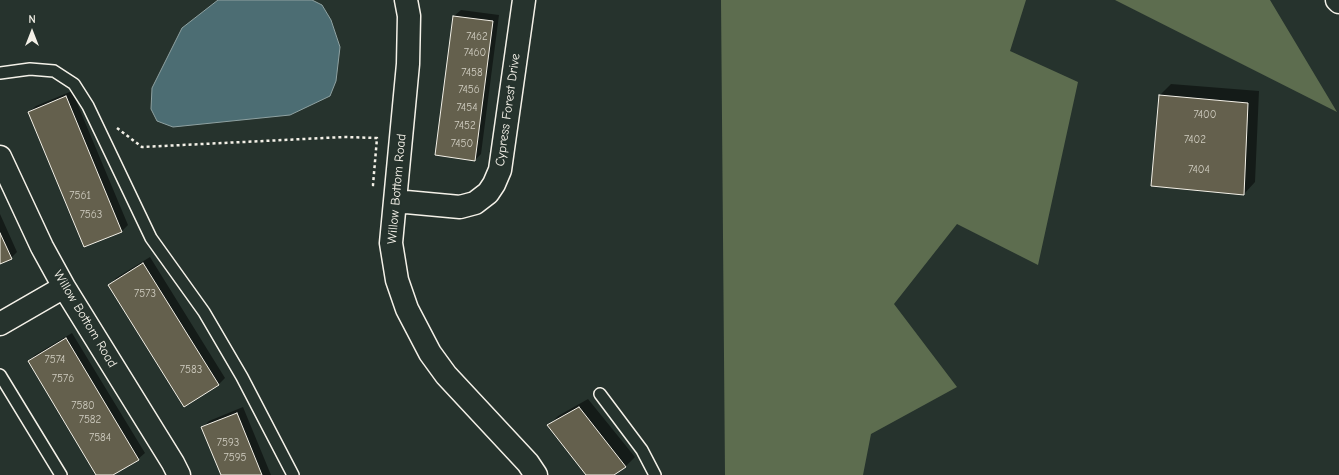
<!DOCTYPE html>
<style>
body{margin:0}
#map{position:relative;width:1339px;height:475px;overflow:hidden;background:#26332d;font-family:"Comic Neue",sans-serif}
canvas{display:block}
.north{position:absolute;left:12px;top:12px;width:40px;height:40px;-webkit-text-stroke:3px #26332d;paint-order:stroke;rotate:0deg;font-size:11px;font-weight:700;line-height:16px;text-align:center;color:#f4f1e8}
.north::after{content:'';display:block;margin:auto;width:14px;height:18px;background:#f4f1e8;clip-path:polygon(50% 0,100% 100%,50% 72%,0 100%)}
</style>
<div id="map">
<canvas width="1339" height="475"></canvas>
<div class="north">N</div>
</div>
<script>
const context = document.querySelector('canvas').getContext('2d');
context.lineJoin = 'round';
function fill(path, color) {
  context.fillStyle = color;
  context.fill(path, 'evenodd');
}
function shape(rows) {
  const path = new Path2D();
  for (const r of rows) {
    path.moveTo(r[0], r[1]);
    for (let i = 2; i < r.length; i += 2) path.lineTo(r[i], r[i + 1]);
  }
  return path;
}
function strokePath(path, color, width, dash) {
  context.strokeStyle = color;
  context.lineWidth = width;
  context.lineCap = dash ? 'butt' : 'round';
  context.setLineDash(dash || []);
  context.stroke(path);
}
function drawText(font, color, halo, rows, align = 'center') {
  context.font = font + ' "Comic Neue",sans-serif';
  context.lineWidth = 3.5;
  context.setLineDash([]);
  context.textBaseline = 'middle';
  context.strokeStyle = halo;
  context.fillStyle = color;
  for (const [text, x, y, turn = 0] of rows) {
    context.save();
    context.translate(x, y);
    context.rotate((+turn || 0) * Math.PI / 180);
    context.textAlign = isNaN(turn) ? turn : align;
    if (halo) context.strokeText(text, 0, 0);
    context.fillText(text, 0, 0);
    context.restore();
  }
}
fill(shape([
 [721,0,1026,0,1010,51,1078,82,1038,265,957,224,894,304,957,387,871,434,863,475,725,475],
 [1115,0,1270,0,1337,112]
]), '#5d6d4f');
const water = shape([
 [218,0,312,0,322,5,331,20,340,47,336,81,330,96,290,115,173,127,157,121,151,109,152,88,182,28,218,0]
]);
fill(water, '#4c6d73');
strokePath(water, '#8fa2a2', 1);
fill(shape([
 [461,10,499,15,481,154,475,160,454,16],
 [1171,84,1259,91,1255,182,1244,194,1152,185,1160,95],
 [72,91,128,225,122,231,85,246,29,112,36,106],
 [0,214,17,252,11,258,0,263],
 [150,257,225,378,219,384,185,405,110,285,116,278],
 [72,333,145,453,138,459,111,475,97,475,29,361,35,355],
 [588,399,635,457,626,466,612,475,588,475,549,425,558,416],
 [243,407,271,475,222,475,203,428,209,421]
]), '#0007');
const building = shape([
 [453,16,493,21,475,161,435,155,453,16],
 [1159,95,1248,103,1244,195,1151,186,1159,95],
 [66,96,122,232,84,247,28,112,66,96],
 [0,233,12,259,0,264,0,233],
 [143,263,219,385,184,407,108,285,143,263],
 [66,338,139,460,113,475,96,475,28,361,66,338],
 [579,407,626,467,614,475,586,475,547,425,579,407],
 [237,413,262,475,221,475,201,427,237,413]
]);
fill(building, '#64604d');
strokePath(building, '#f4f1e8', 1);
const lane = shape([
 [0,73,30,69,54,71,74,84,88,106,151,238,204,312,242,377,293,475],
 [0,375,61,475],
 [600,394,642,450,655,475]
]);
const street = shape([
 [406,0,409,16,408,64,391,243,397,280,407,309,430,353,446,375,528,463,536,475],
 [0,157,42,247,64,287,173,463,179,475],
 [395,201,460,207,475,203,488,193,494,184,500,170,524,0],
 [0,324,64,287]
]);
const secondary = shape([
 [1337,0,1339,2]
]);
strokePath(lane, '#f4f1e8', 14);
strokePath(street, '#f4f1e8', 25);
strokePath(secondary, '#f4f1e8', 25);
strokePath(shape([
 [117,128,142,147,344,137,377,138,373,185,376,185]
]), '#f4f1e8', 2.5, [3, 3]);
strokePath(lane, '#26332d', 11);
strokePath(street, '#26332d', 22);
strokePath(secondary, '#26332d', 22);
drawText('11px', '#d0cdc1', null, [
 ["7462",477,37],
 ["7460",475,53],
 ["7458",472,73],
 ["7456",469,90],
 ["7454",467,108],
 ["7400",1205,115],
 ["7452",465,126],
 ["7402",1195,140],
 ["7450",462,144],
 ["7404",1199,170],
 ["7561",80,196],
 ["7563",91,215],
 ["7573",145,294],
 ["7574",55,360],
 ["7583",191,370],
 ["7576",63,379],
 ["7580",83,406],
 ["7582",90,420],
 ["7584",100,438],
 ["7593",228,443],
 ["7595",235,458]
]);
drawText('13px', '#f4f1e8', '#26332d', [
 ["Cypress Forest Drive",508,110,-82],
 ["Willow Bottom Road",397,189,-85],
 ["Willow Bottom Road",85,319,59]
]);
</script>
